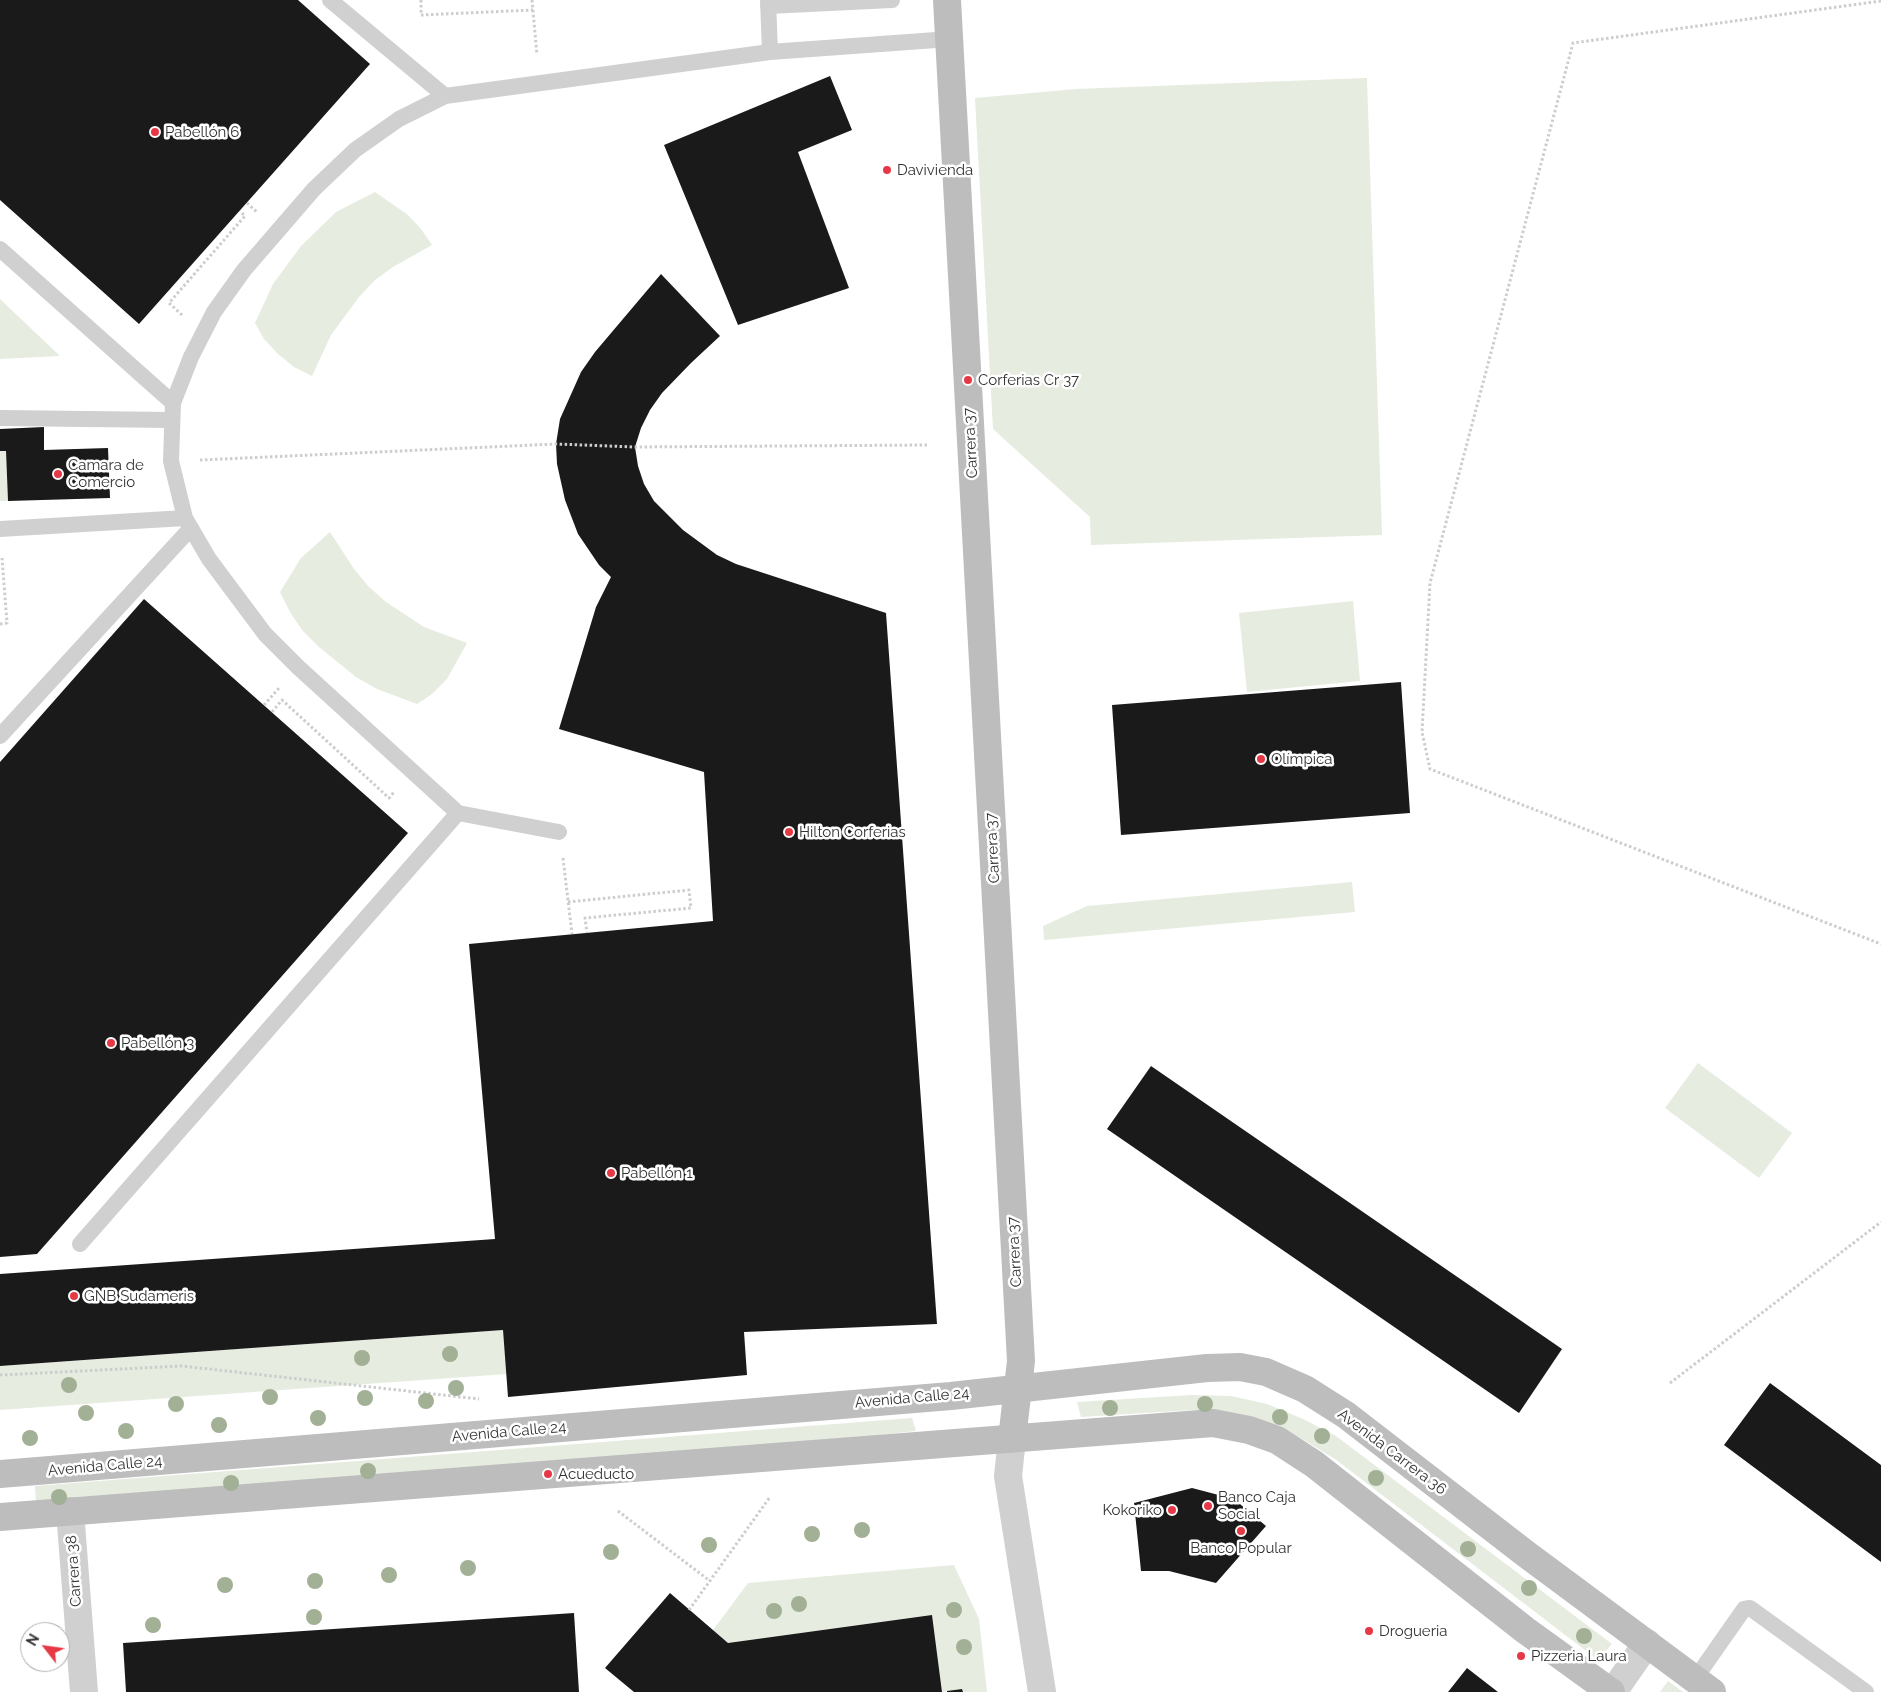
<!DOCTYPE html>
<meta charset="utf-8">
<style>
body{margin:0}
#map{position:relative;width:1881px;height:1692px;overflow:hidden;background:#fff;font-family:Raleway,sans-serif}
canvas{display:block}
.north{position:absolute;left:20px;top:1622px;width:50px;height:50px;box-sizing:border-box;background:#fff;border:1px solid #adadad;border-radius:50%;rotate:300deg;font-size:14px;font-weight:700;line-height:20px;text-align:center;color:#333}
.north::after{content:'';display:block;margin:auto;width:18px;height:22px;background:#e63946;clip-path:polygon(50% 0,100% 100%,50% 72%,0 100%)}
</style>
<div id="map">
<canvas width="1881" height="1692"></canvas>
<div class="north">N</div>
</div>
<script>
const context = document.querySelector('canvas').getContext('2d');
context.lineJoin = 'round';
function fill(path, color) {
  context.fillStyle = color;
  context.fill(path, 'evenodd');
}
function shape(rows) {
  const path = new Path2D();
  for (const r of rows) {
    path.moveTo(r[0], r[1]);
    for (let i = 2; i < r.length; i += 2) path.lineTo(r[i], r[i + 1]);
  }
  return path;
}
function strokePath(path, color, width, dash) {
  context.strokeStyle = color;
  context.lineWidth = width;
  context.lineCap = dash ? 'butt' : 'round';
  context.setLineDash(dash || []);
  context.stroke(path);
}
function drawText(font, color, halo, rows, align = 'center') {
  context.font = font + ' Raleway,sans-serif';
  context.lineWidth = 5;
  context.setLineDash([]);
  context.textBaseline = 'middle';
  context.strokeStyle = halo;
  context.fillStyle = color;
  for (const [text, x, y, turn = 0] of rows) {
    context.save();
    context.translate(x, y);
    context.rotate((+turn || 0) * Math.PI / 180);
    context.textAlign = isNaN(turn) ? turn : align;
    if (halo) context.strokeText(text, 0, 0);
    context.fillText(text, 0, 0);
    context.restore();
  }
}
fill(shape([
 [1367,78,1382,535,1091,545,1090,517,993,429,975,98,1076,89],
 [375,192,408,215,421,229,432,245,393,267,375,280,359,297,331,335,312,376,294,367,278,354,264,339,255,323,273,284,301,246,336,212],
 [0,299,60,356,0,359],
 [0,451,6,451,8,501,0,501],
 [330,532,354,569,368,586,386,602,424,627,467,643,447,679,432,694,417,704,377,689,356,677,319,647,302,630,290,612,280,592,301,558],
 [1353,601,1360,681,1247,692,1239,613],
 [1352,882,1355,912,1044,940,1043,926,1087,906],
 [1698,1063,1792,1133,1759,1178,1665,1108],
 [503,1330,507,1374,0,1410,0,1366],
 [1192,1395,1231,1396,1267,1404,1303,1419,1336,1436,1612,1644,1598,1660,1335,1459,1302,1439,1267,1422,1231,1414,1192,1410,1081,1417,1077,1402],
 [912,1418,916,1431,646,1460,36,1504,35,1486],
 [954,1565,979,1619,987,1692,963,1692,962,1689,942,1692,932,1615,728,1643,713,1630,748,1583],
 [1668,1681,1683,1692,1660,1692]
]), '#e6ecdf');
fill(shape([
 [0,0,298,0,370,64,139,324,0,200],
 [830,76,852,130,798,152,849,288,738,325,664,145],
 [661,274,720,336,691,363,662,393,650,410,641,428,635,447,638,466,644,484,654,501,683,530,717,555,736,564,886,613,937,1324,744,1332,747,1375,508,1397,503,1330,0,1366,0,1274,495,1239,469,944,713,921,704,772,559,729,596,607,611,577,599,565,578,534,565,500,557,464,556,444,560,419,581,372,595,352],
 [44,427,44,450,108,448,110,498,8,501,6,451,0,451,0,429],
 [144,599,408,833,37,1254,0,1257,0,762],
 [1401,682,1410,813,1121,835,1112,705],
 [1151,1066,1562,1349,1519,1413,1107,1129],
 [1770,1383,1881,1465,1881,1562,1724,1445],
 [1192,1488,1234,1499,1266,1526,1216,1583,1169,1571,1141,1571,1134,1503],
 [670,1593,728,1643,932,1615,942,1692,634,1692,605,1668],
 [574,1613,579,1692,126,1692,123,1643],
 [1467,1668,1498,1692,1448,1692],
 [962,1689,963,1692,947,1692,947,1691]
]), '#1a1a1a');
strokePath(shape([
 [421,0,421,15,533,10],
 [532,0,537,55],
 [1881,1,1573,43,1430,583,1422,732,1430,769,1881,944],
 [247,203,258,213],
 [182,315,169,303,245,216,240,211],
 [200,460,556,444,635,447,927,445],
 [0,624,7,623,2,558],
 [264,705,279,688],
 [272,712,282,700,389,798,395,791],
 [563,858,572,934],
 [568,902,689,890,691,908,585,918,587,933],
 [0,1375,182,1366,479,1399],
 [1670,1383,1881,1222],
 [618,1511,710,1581],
 [689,1610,770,1497]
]), '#cdcdcd', 3, [2.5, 2.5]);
strokePath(shape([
 [768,0,770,52],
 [768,6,892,0],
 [445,96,770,52,950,39],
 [0,249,173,403],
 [0,418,171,420],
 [0,529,185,518],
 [0,736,191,528],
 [458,813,559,832],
 [80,1244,458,813,298,667,265,634,209,559,185,518,171,461,173,403,191,357,214,312,244,270,314,189,355,150,399,119,445,96,330,0],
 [1695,1679,1744,1609,1750,1608,1866,1692]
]), '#d0d0d0', 16);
strokePath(shape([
 [1012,1439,1008,1476,1042,1692],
 [70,1511,84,1692],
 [1613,1692,1647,1643]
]), '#d0d0d0', 28);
strokePath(shape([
 [947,0,1021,1361,1012,1439],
 [0,1474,951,1396,1207,1368,1240,1367,1266,1372,1305,1389,1346,1415,1526,1554,1712,1692],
 [0,1517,1213,1423,1249,1430,1277,1440,1314,1464,1525,1630,1611,1692]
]), '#bdbdbd', 28);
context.fillStyle = '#a2b095';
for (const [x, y] of [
 [450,1354],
 [362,1358],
 [69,1385],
 [456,1388],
 [270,1397],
 [365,1398],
 [426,1401],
 [176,1404],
 [1205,1404],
 [1110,1408],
 [86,1413],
 [1280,1417],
 [318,1418],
 [219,1425],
 [126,1431],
 [1322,1436],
 [30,1438],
 [368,1471],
 [1376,1478],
 [231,1483],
 [59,1497],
 [862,1530],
 [812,1534],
 [709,1545],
 [1468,1549],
 [611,1552],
 [468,1568],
 [389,1575],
 [315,1581],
 [225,1585],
 [1529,1588],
 [799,1604],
 [954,1610],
 [774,1611],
 [314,1617],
 [153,1625],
 [1584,1636],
 [964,1647]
]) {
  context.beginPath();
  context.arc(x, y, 8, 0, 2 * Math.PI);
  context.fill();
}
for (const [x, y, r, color] of [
 [155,132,5,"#e63946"],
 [887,170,5,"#e63946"],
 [968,380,5,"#e63946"],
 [58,474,5,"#e63946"],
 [1261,759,5,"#e63946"],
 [789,832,5,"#e63946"],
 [111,1043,5,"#e63946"],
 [611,1173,5,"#e63946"],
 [74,1296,5,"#e63946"],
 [548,1474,5,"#e63946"],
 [1208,1506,5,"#e63946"],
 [1172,1510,5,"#e63946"],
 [1241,1531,5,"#e63946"],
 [1369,1631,5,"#e63946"],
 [1521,1656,5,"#e63946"]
]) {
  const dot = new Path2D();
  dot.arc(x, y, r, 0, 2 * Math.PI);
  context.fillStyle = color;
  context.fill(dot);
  strokePath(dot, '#fff', 2);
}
drawText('15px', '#333', '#fff', [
 ["Pabellón 6",165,132],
 ["Davivienda",897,170],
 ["Corferias Cr 37",978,380],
 ["Camara de",68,465],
 ["Comercio",68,482],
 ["Olímpica",1271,759],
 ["Hilton Corferias",799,832],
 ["Pabellón 3",121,1043],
 ["Pabellón 1",621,1173],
 ["GNB Sudameris",84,1296],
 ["Acueducto",558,1474],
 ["Banco Caja",1218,1497],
 ["Social",1218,1514],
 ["Kokoriko",1162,1510,"right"],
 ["Banco Popular",1241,1548,"center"],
 ["Drogueria",1379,1631],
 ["Pizzeria Laura",1531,1656]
], 'left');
drawText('15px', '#333', '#fff', [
 ["Carrera 37",971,443,-93],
 ["Carrera 37",993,848,-93],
 ["Carrera 37",1015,1252,-93],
 ["Avenida Calle 24",912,1398,-5],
 ["Avenida Calle 24",509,1432,-5],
 ["Avenida Carrera 36",1392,1452,37],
 ["Avenida Calle 24",105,1466,-5],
 ["Carrera 38",74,1571,-94]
]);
</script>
